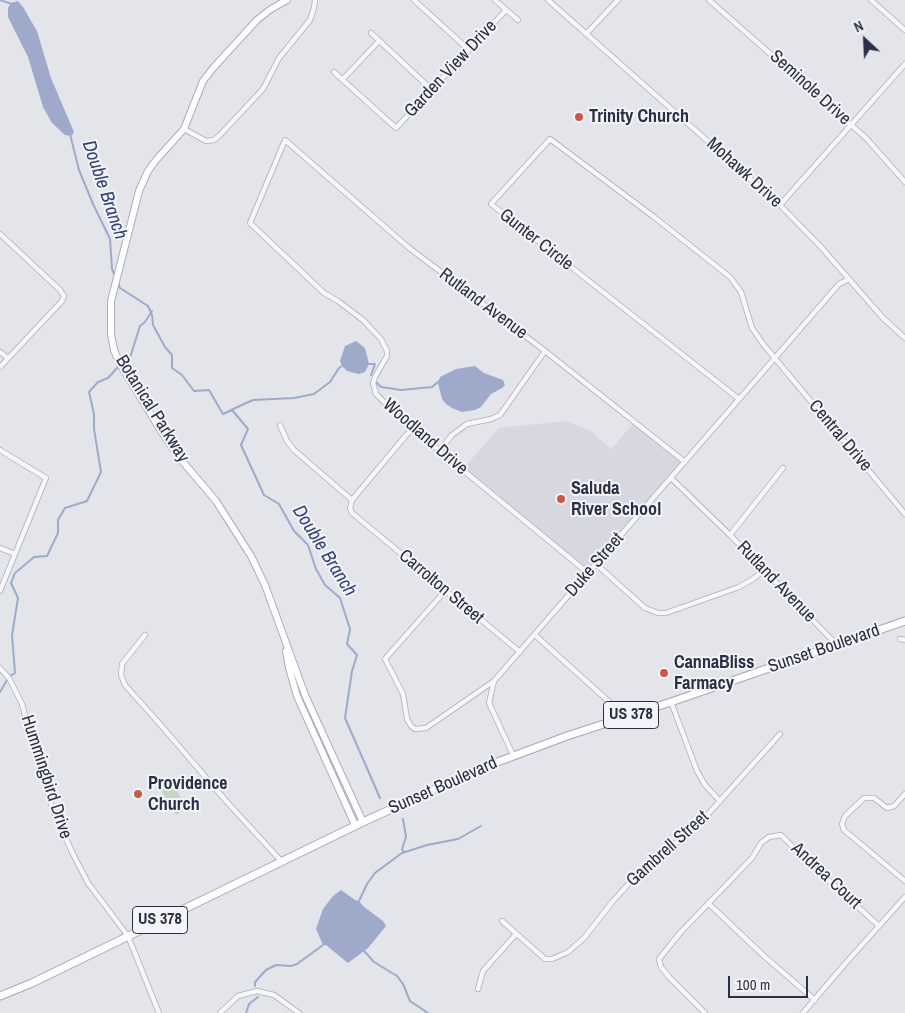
<!DOCTYPE html>
<style>
body{margin:0}
#map{position:relative;width:905px;height:1013px;overflow:hidden;background:#e3e5eb;font-family:"Archivo Narrow",sans-serif}
canvas{display:block}
.north{position:absolute;left:840px;top:15px;width:50px;height:50px;-webkit-text-stroke:4px #f3f4f8;paint-order:stroke;rotate:335deg;font-size:14px;font-weight:700;line-height:20px;text-align:center;color:#2b2e44}
.north::after{content:'';display:block;margin:auto;width:18px;height:22px;background:#2b2e44;clip-path:polygon(50% 0,100% 100%,50% 72%,0 100%)}
.scale{position:absolute;left:728px;top:976px;width:80px;height:22px;box-sizing:border-box;border:2px solid #2b2e44;border-top:0;padding-left:6px;font-size:15px;line-height:18px;white-space:nowrap;color:#2b2e44;-webkit-text-stroke:4px #f3f4f8;paint-order:stroke}
</style>
<div id="map">
<canvas width="905" height="1013"></canvas>
<div class="north">N</div>
<div class="scale">100 m</div>
</div>
<script>
const context = document.querySelector('canvas').getContext('2d');
context.lineJoin = 'round';
function fill(path, color) {
  context.fillStyle = color;
  context.fill(path, 'evenodd');
}
function shape(rows) {
  const path = new Path2D();
  for (const r of rows) {
    path.moveTo(r[0], r[1]);
    for (let i = 2; i < r.length; i += 2) path.lineTo(r[i], r[i + 1]);
  }
  return path;
}
function strokePath(path, color, width, dash) {
  context.strokeStyle = color;
  context.lineWidth = width;
  context.lineCap = dash ? 'butt' : 'round';
  context.setLineDash(dash || []);
  context.stroke(path);
}
function drawText(font, color, halo, rows, align = 'center') {
  context.font = font + ' "Archivo Narrow",sans-serif';
  context.lineWidth = 4;
  context.setLineDash([]);
  context.textBaseline = 'middle';
  context.strokeStyle = halo;
  context.fillStyle = color;
  for (const [text, x, y, turn = 0] of rows) {
    context.save();
    context.translate(x, y);
    context.rotate((+turn || 0) * Math.PI / 180);
    context.textAlign = isNaN(turn) ? turn : align;
    if (halo) context.strokeText(text, 0, 0);
    context.fillText(text, 0, 0);
    context.restore();
  }
}
fill(shape([
 [565,421,591,431,611,449,635,422,685,462,588,573,463,469,499,428]
]), '#d6d7e0');
fill(shape([
 [172,783,187,808,176,815,161,790]
]), '#c5d5c5');
fill(shape([
 [18,1,23,7,37,31,51,78,74,132,73,134,71,136,65,135,52,123,43,107,28,57,8,17,8,8,11,3],
 [356,341,365,348,369,364,365,372,359,374,347,371,342,366,340,361,345,346],
 [475,366,484,373,503,380,505,385,502,388,491,394,481,407,475,410,462,412,452,408,446,404,442,399,438,383,440,377,456,369],
 [341,890,355,900,359,901,363,906,383,921,386,926,368,948,348,963,326,945,323,945,316,929,323,909,333,896]
]), '#9faacb');
strokePath(shape([
 [0,0,12,4],
 [70,134,79,170,93,204,110,239,112,269,115,276],
 [118,283,120,288,148,306,152,315,153,325,165,347,172,355,172,368,182,375,194,391,209,390,223,414],
 [126,364,128,364,140,326,145,322,152,311],
 [367,364,375,364,371,375],
 [377,383,381,387,401,390,432,387,439,381],
 [231,410,253,400,294,398,314,394,330,382,339,368,342,366],
 [223,414,232,410,248,429,241,445,264,495,279,504,294,531,308,545,316,569,325,585,340,598,350,629,347,644,357,655,352,671,345,718,380,798],
 [10,676,15,673,12,635,18,598,11,583,15,573,34,557,47,556,58,533,58,520,65,508,87,501,101,472,94,429,94,414,89,392,98,382,108,378,117,368],
 [0,692,7,680],
 [403,819,406,837,402,849,404,852],
 [359,901,367,884,375,873,402,853,427,845,458,839,481,826],
 [364,951,374,962,397,976,403,984,410,1001,428,1013],
 [255,986,255,982,266,970,276,965,291,966,297,964,323,945],
 [246,1013,249,1004,258,997]
]), '#9faacb', 2);
const street = shape([
 [414,0,469,50],
 [495,0,518,20],
 [548,0,780,205,821,247,883,318,905,338],
 [709,0,866,138,905,182],
 [871,0,905,30],
 [371,33,432,90],
 [586,34,618,0],
 [334,72,396,128,506,10],
 [343,79,379,41],
 [184,129,206,141,214,140,220,135,263,89,279,58,310,20,314,8,315,0],
 [780,205,905,64],
 [0,234,60,290,64,296,62,301,0,367],
 [0,352,8,358],
 [739,399,491,204,550,139,654,217,730,277,741,292,752,328,763,344,905,514],
 [280,425,287,441,294,450,352,500],
 [413,429,408,433,352,500,350,508,352,513,520,652],
 [0,450,46,478,0,591],
 [440,450,452,435,467,424,491,419,500,415,545,351],
 [671,478,730,535,837,645],
 [730,535,783,468],
 [0,548,15,554],
 [596,564,645,608,658,613,666,613,739,587,753,579,764,570],
 [588,573,407,424,376,394,373,383,375,377,387,356,387,351,381,339,363,320,338,301,324,293,250,223,285,140,408,247,545,351,685,462],
 [446,590,385,659,403,694,407,719,411,726,415,729,426,728,494,681],
 [145,635,122,664,121,675,125,685,159,723,227,802,282,862],
 [535,635,626,717],
 [900,639,905,640],
 [0,668,9,678,22,704,36,757,53,810,72,852,88,883,128,936,159,1013],
 [671,702,697,771,705,785,720,801],
 [513,755,489,703,494,681,807,321,839,284,849,279],
 [905,794,894,806,887,808,874,798,864,798,845,816,842,824,844,830,905,881],
 [708,903,764,956,815,1000],
 [502,921,545,959,552,959,568,952,584,938,613,901,634,878,701,822,780,734],
 [478,989,483,971,516,934],
 [220,1013,238,996,257,991,274,995,299,1013],
 [705,1013,669,977,661,967,659,959,680,933,752,858,761,843,769,837,781,835,803,857,879,926],
 [803,1013,844,965,905,897]
]);
const secondary = shape([
 [287,0,271,9,257,20,214,67,203,81,184,129,156,160,148,171,139,191,111,301,111,334,114,350,120,364,161,431,178,456,216,501,251,556,265,585,305,695,363,822],
 [286,651,289,668,297,696,355,825]
]);
const primary = shape([
 [0,996,32,983,363,822,476,770,567,736,671,702,905,621]
]);
strokePath(street, '#acaeb9', 6);
strokePath(secondary, '#acaeb9', 8);
strokePath(primary, '#a3a6b7', 9);
strokePath(street, '#f6f7f9', 4.5);
strokePath(secondary, '#fff', 6);
strokePath(primary, '#fff', 7);
for (const [x, y, r, color] of [
 [579,117,5,"#ce574b"],
 [561,499,5,"#ce574b"],
 [664,673,5,"#ce574b"],
 [138,794,5,"#ce574b"]
]) {
  const dot = new Path2D();
  dot.arc(x, y, r, 0, 2 * Math.PI);
  context.fillStyle = color;
  context.fill(dot);
  strokePath(dot, '#f3f4f8', 2);
}
for (const [x, y, w] of [
 [631,715,55],
 [160,920,55]
]) {
  const box = new Path2D();
  box.roundRect(x - w / 2, y - 13.5, w, 27, 4);
  context.fillStyle = '#f3f4f8';
  context.fill(box);
  strokePath(box, '#2b2e44', 1);
}
drawText('bold 16px', '#2b2e44', null, [
 ["US 378",631,715],
 ["US 378",160,920]
]);
drawText('18px', '#2b2e44', '#f3f4f8', [
 ["Garden View Drive",451,69,-47],
 ["Seminole Drive",810,88,42],
 ["Mohawk Drive",744,173,42],
 ["Gunter Circle",536,240,38],
 ["Rutland Avenue",483,304,37],
 ["Botanical Parkway",152,409,58],
 ["Central Drive",840,436,50],
 ["Woodland Drive",425,437,41],
 ["Duke Street",595,565,-49],
 ["Rutland Avenue",776,582,46],
 ["Carrolton Street",441,587,40],
 ["Sunset Boulevard",824,649,-19],
 ["Hummingbird Drive",46,777,72],
 ["Sunset Boulevard",443,786,-24],
 ["Gambrell Street",668,849,-42],
 ["Andrea Court",826,876,43]
]);
drawText('bold 18px', '#2b2e44', '#f3f4f8', [
 ["Trinity Church",589,117],
 ["Saluda",571,489],
 ["River School",571,510],
 ["CannaBliss",674,663],
 ["Farmacy",674,684],
 ["Providence",148,784],
 ["Church",148,805]
], 'left');
drawText('italic 19px', '#354378', '#f3f4f8', [
 ["Double Branch",104,190,71],
 ["Double Branch",324,551,58]
]);
</script>
